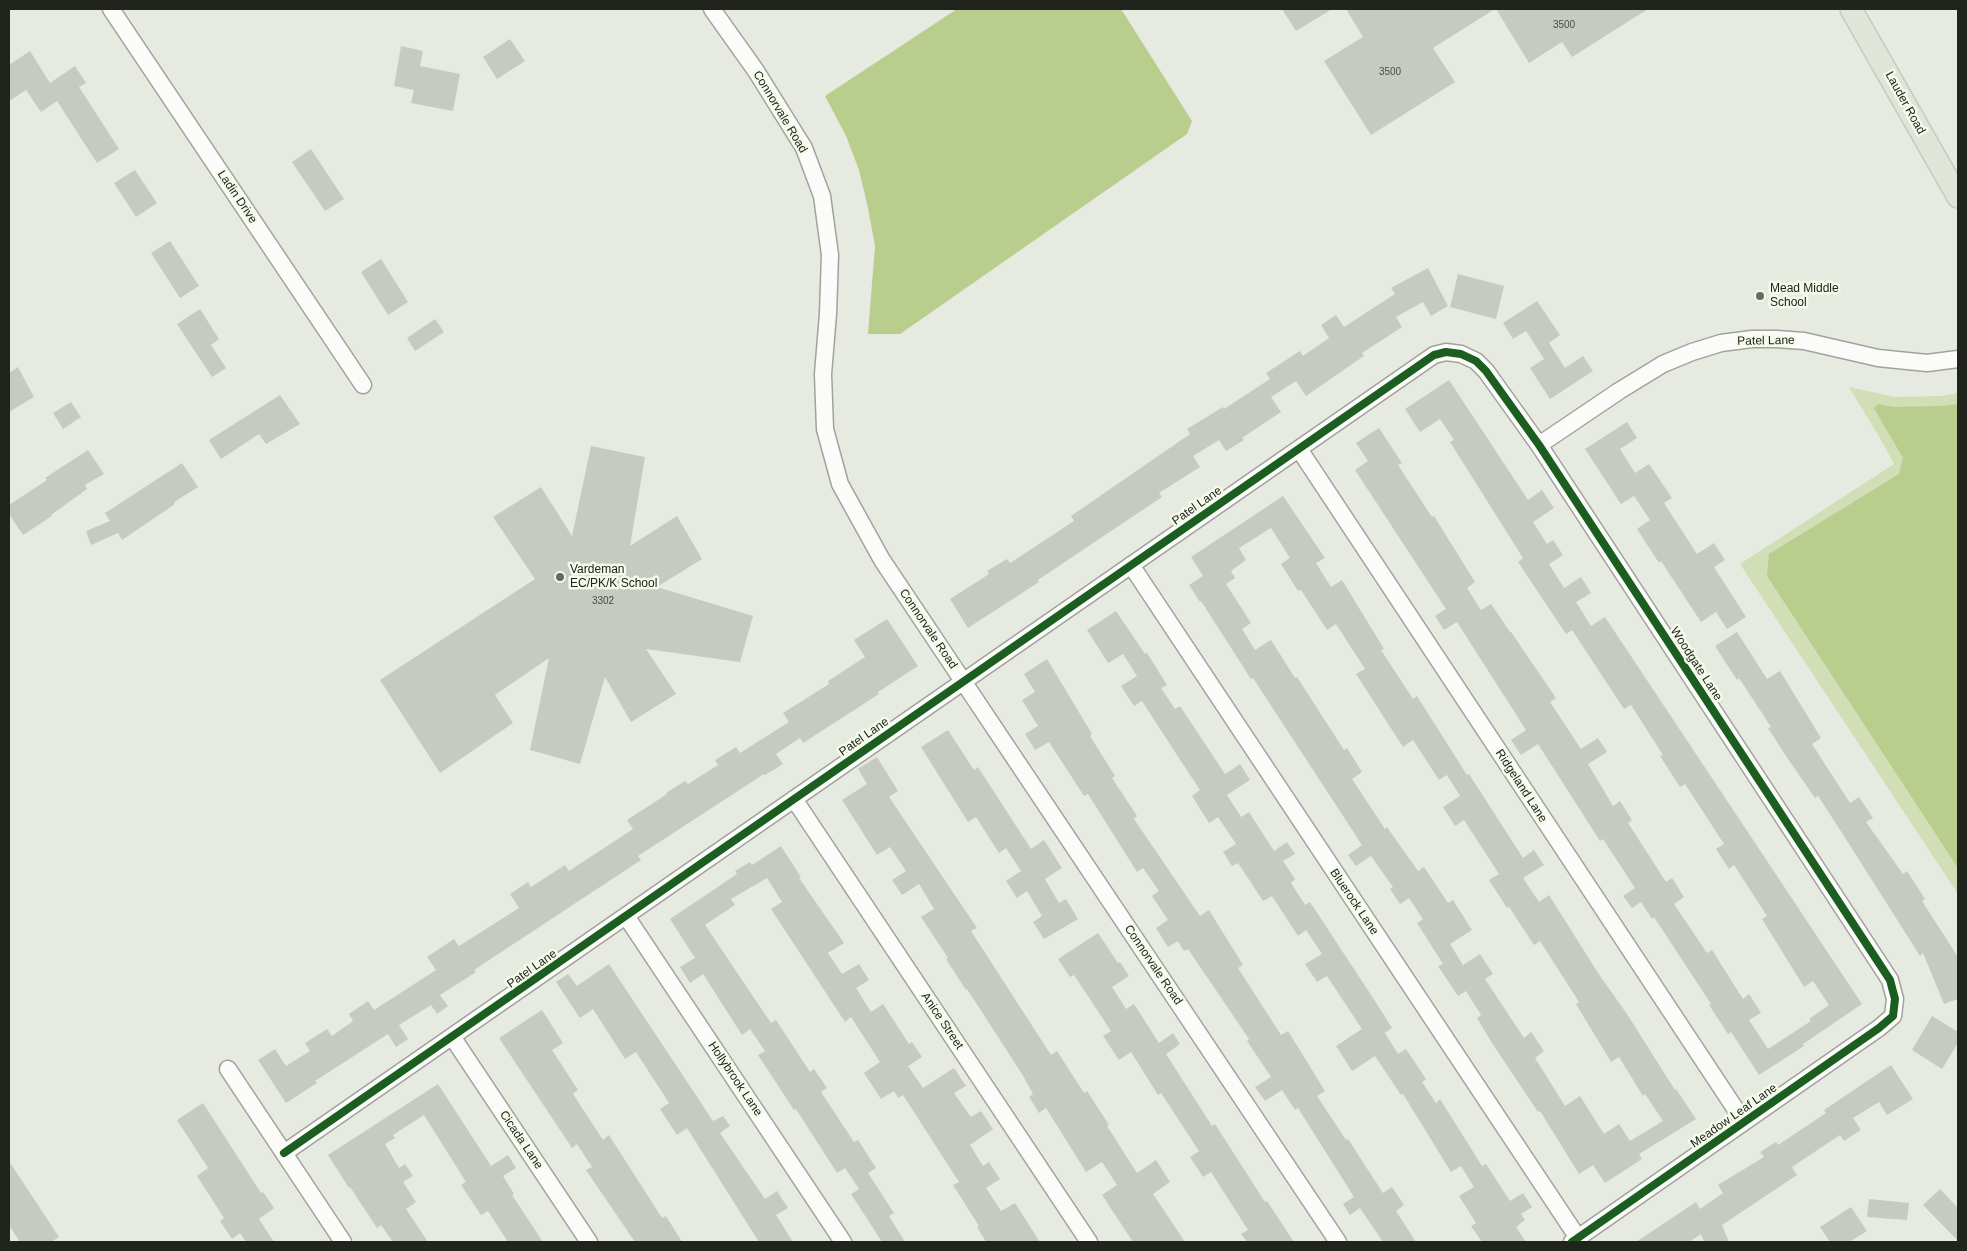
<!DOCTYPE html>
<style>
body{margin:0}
#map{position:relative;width:1967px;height:1251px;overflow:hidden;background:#e6eae0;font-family:Arial,sans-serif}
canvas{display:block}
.frame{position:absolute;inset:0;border:10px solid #21231d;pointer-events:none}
</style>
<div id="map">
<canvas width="1967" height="1251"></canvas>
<div class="frame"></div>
</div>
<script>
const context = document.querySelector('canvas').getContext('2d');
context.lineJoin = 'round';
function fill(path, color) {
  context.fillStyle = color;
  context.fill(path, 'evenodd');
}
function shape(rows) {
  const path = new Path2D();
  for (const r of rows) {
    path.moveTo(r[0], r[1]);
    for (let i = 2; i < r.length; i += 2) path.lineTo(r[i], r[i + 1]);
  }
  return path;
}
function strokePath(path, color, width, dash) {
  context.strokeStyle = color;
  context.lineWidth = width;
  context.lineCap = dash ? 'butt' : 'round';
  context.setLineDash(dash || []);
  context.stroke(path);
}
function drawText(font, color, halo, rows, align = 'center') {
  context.font = font + ' Arial,sans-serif';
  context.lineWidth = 5;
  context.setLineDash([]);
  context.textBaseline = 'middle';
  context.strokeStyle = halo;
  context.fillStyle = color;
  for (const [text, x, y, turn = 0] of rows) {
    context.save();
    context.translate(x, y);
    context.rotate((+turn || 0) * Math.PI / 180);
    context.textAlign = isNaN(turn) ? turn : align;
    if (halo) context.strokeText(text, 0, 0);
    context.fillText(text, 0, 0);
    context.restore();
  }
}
fill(shape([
 [1849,387,1895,397,1940,396,1958,393,1958,894,1740,564,1894,464,1884,445]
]), '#d1deb6');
fill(shape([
 [957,9,1121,9,1192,121,1187,134,900,334,868,334,875,246,868,208,859,170,846,136,825,96],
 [1878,404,1894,407,1941,406,1958,404,1958,868,1767,576,1769,554,1899,474,1903,458,1874,408]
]), '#b9ce8d');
fill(shape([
 [1282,9,1332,9,1296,31],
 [1346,9,1495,9,1433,48,1455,82,1371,135,1324,61,1363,37],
 [1496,9,1648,9,1572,57,1562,42,1529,63],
 [510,39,525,61,497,79,483,57],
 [401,46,423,51,420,66,460,74,453,111,411,103,414,90,394,86],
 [30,51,50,83,75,66,86,83,79,87,119,149,97,163,57,101,41,112,26,90,9,101,9,65],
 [311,149,344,199,325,211,292,162],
 [135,170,157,203,136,217,114,183],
 [170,241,199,286,180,298,151,253],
 [381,259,408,302,388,315,361,272],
 [1428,268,1448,306,1431,316,1423,302,1396,317,1402,327,1362,353,1364,356,1306,396,1296,381,1271,397,1281,412,1242,438,1244,440,1226,451,1219,440,1193,456,1200,467,1159,493,1162,497,1038,580,1039,582,968,628,950,599,989,574,987,571,1007,559,1010,563,1074,521,1071,516,1190,434,1187,429,1223,407,1224,409,1270,379,1266,373,1300,351,1303,356,1329,338,1321,325,1336,315,1344,327,1395,294,1391,288],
 [1458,274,1504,286,1496,319,1450,307],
 [1537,301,1560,335,1549,343,1565,368,1583,356,1593,371,1550,399,1530,368,1544,359,1526,331,1513,339,1503,323],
 [200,309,219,339,211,345,226,368,212,377,177,324],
 [435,319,444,332,415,351,407,338],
 [18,367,34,397,9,412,9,373],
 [1449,380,1528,500,1542,490,1554,508,1533,522,1547,544,1553,540,1563,555,1549,564,1564,588,1581,577,1591,593,1576,602,1591,626,1605,617,1862,1004,1803,1044,1804,1046,1759,1075,1731,1032,1728,1034,1709,1005,1711,1004,1654,917,1652,919,1641,902,1632,908,1623,896,1635,888,1603,839,1600,841,1538,744,1521,755,1511,740,1526,730,1457,622,1444,630,1435,616,1446,609,1355,470,1368,461,1356,443,1379,428,1402,463,1398,465,1432,517,1434,516,1475,582,1467,588,1481,610,1491,604,1510,632,1511,632,1556,698,1550,702,1581,749,1598,738,1607,752,1588,764,1613,806,1620,801,1632,820,1628,823,1666,882,1672,878,1684,897,1674,904,1707,953,1712,950,1743,999,1749,994,1761,1013,1749,1020,1768,1049,1811,1021,1809,1019,1829,1005,1813,981,1804,987,1762,919,1767,916,1734,865,1729,869,1716,849,1724,844,1685,784,1680,787,1660,756,1663,755,1631,705,1624,709,1572,630,1566,634,1518,562,1523,558,1450,442,1454,440,1440,419,1420,432,1405,409],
 [280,395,300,424,266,444,259,434,221,459,209,440],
 [71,402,81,417,63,429,53,413],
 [1627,422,1637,438,1620,449,1635,473,1649,464,1672,498,1664,503,1697,554,1714,543,1725,560,1714,567,1746,617,1727,629,1716,612,1701,622,1661,561,1659,563,1637,529,1650,520,1634,496,1621,504,1585,449],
 [591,446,645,457,630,546,677,516,702,559,657,587,753,616,740,662,646,649,676,694,631,722,605,677,580,764,530,750,549,658,495,695,513,723,440,773,380,680,535,579,493,517,541,487,572,536],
 [88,450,104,474,85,485,87,489,51,515,52,516,23,535,9,514,9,505,47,480,45,478],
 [182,463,198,487,174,502,175,504,122,540,118,533,91,545,86,531,110,521,105,513],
 [1283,496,1325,558,1316,563,1331,587,1342,580,1384,649,1381,650,1413,699,1417,696,1467,775,1469,774,1523,858,1534,850,1544,865,1523,878,1539,902,1549,895,1598,973,1627,1014,1675,1090,1676,1089,1696,1119,1639,1154,1642,1159,1605,1183,1593,1165,1579,1174,1540,1111,1538,1112,1492,1043,1477,1018,1481,1015,1466,991,1458,996,1438,966,1443,964,1417,923,1423,919,1409,898,1400,904,1390,889,1393,887,1371,856,1356,866,1348,855,1362,845,1253,678,1251,679,1201,601,1200,602,1189,585,1203,576,1191,557],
 [1271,528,1290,558,1281,564,1298,591,1301,590,1327,630,1336,624,1365,669,1356,674,1403,747,1413,740,1439,780,1447,775,1460,796,1443,807,1455,826,1464,820,1499,874,1489,880,1507,908,1509,907,1534,945,1540,941,1579,1002,1576,1004,1611,1062,1619,1057,1643,1096,1645,1094,1663,1121,1630,1141,1619,1124,1604,1134,1580,1096,1565,1106,1535,1058,1544,1051,1531,1032,1524,1038,1485,979,1493,974,1480,954,1463,965,1450,944,1472,930,1453,900,1448,903,1424,867,1418,871,1387,827,1385,829,1352,779,1362,772,1347,748,1344,750,1297,677,1295,678,1271,640,1255,650,1242,629,1251,623,1226,584,1235,578,1231,571,1246,560,1239,548],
 [1116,611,1145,654,1147,653,1167,685,1161,688,1175,709,1180,706,1225,774,1240,764,1250,780,1227,795,1241,817,1249,812,1274,851,1287,842,1295,854,1283,861,1295,879,1291,883,1305,905,1310,902,1375,1001,1392,1028,1385,1033,1398,1054,1406,1049,1426,1079,1422,1082,1436,1103,1440,1099,1482,1166,1486,1164,1510,1201,1523,1193,1532,1207,1521,1214,1525,1220,1516,1227,1526,1242,1482,1242,1471,1226,1476,1223,1459,1196,1474,1187,1461,1166,1451,1172,1403,1094,1401,1095,1375,1056,1352,1071,1336,1046,1362,1029,1327,976,1317,982,1305,964,1322,954,1306,930,1298,936,1272,896,1263,901,1238,863,1232,866,1223,852,1236,844,1218,817,1209,823,1192,796,1200,790,1173,749,1142,701,1134,706,1121,686,1137,676,1123,654,1108,663,1087,630],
 [887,619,918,666,878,692,879,694,803,743,800,738,776,754,783,764,765,775,764,774,638,856,641,860,474,970,476,972,440,995,448,1006,437,1014,431,1005,399,1025,408,1039,396,1047,388,1034,315,1081,317,1083,286,1103,258,1060,275,1049,286,1066,310,1051,305,1043,327,1029,332,1036,353,1021,349,1014,368,1001,374,1010,436,970,427,957,454,939,459,946,519,908,510,894,528,882,531,887,565,865,569,871,633,829,627,820,667,794,666,793,685,781,688,784,718,765,715,760,736,747,740,753,789,722,783,713,829,684,828,681,865,657,854,640],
 [1737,632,1767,679,1780,671,1821,738,1812,744,1850,803,1859,797,1873,818,1866,822,1903,874,1907,871,1925,899,1922,901,1958,957,1958,999,1944,1004,1923,953,1920,956,1844,836,1818,796,1815,798,1788,759,1768,728,1771,727,1739,678,1737,680,1715,646],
 [1047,659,1092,734,1090,736,1115,776,1112,778,1137,816,1134,819,1200,916,1209,910,1243,965,1238,968,1281,1035,1288,1031,1325,1091,1317,1096,1346,1140,1348,1139,1383,1193,1392,1187,1404,1205,1396,1211,1416,1242,1383,1242,1360,1208,1350,1215,1343,1204,1354,1197,1298,1108,1295,1110,1282,1090,1265,1101,1255,1087,1271,1077,1247,1041,1249,1039,1188,949,1184,951,1178,941,1168,947,1156,928,1168,920,1152,896,1159,891,1143,868,1137,872,1088,794,1084,796,1049,742,1035,750,1025,734,1038,726,1022,700,1035,692,1024,674],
 [948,730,974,770,978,767,1031,849,1044,840,1062,868,1045,879,1059,903,1066,899,1078,919,1044,939,1033,922,1042,916,1027,891,1017,898,1006,881,1021,871,1006,848,999,853,976,817,968,822,921,747],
 [877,757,898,791,889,797,977,928,971,931,1051,1055,1057,1051,1084,1093,1087,1091,1109,1125,1107,1126,1137,1173,1156,1160,1170,1182,1153,1194,1185,1242,1133,1242,1102,1195,1117,1185,1102,1162,1086,1172,1046,1108,1039,1113,1029,1097,1033,1094,1022,1074,967,989,966,990,946,959,948,958,921,917,934,909,919,884,902,895,892,880,906,871,890,847,877,855,842,800,867,784,858,769],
 [781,846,801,877,799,878,844,943,828,953,842,974,859,964,869,980,856,988,871,1012,883,1004,909,1044,912,1042,922,1057,908,1066,923,1088,954,1068,966,1086,954,1093,971,1117,981,1111,993,1129,970,1145,983,1166,989,1162,1000,1179,986,1188,1001,1211,1015,1203,1040,1242,986,1242,977,1227,979,1226,953,1185,959,1182,903,1095,898,1098,894,1091,881,1099,864,1073,880,1062,851,1017,845,1022,771,909,782,902,767,878,731,899,735,905,705,925,771,1023,776,1020,810,1072,814,1069,827,1088,821,1092,854,1142,858,1140,876,1168,868,1173,894,1213,889,1216,905,1242,882,1242,851,1194,859,1189,845,1168,837,1173,796,1109,794,1110,758,1055,765,1051,750,1029,742,1035,703,974,690,983,680,967,695,958,670,919,737,874,735,871,750,862,752,865],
 [1098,933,1118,963,1120,962,1129,976,1112,987,1126,1009,1134,1004,1159,1043,1173,1033,1180,1044,1166,1054,1212,1126,1215,1124,1265,1202,1267,1201,1294,1242,1247,1242,1241,1234,1248,1230,1211,1172,1203,1177,1190,1157,1199,1151,1161,1093,1158,1095,1131,1052,1119,1060,1103,1036,1111,1031,1074,975,1070,977,1058,959],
 [609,964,713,1121,723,1116,730,1126,720,1133,765,1199,777,1191,788,1208,776,1215,793,1242,759,1242,687,1128,677,1135,660,1109,669,1103,636,1052,625,1059,593,1009,580,1018,556,982,568,974,577,986],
 [542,1010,563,1043,552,1050,578,1090,573,1094,603,1140,609,1135,662,1218,666,1216,682,1242,635,1242,586,1170,592,1167,577,1144,572,1148,499,1038],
 [1932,1016,1958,1032,1958,1043,1942,1069,1912,1050],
 [1891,1065,1913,1099,1887,1115,1879,1102,1853,1118,1861,1130,1844,1141,1840,1135,1792,1167,1797,1175,1722,1225,1729,1242,1704,1242,1701,1234,1689,1242,1636,1242,1696,1202,1700,1209,1723,1193,1718,1185,1764,1157,1760,1152,1776,1142,1778,1145,1826,1113,1824,1110],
 [438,1084,491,1166,508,1155,516,1168,503,1176,514,1194,512,1195,543,1242,508,1242,488,1211,481,1215,461,1185,466,1182,424,1115,393,1135,395,1138,385,1144,399,1168,405,1164,413,1176,403,1182,416,1202,406,1209,428,1242,393,1242,381,1225,377,1228,350,1187,349,1188,328,1155],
 [203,1103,261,1193,263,1192,274,1208,259,1219,274,1242,246,1242,240,1233,232,1239,220,1221,224,1218,197,1176,208,1168,177,1120],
 [9,1161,59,1237,51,1242,20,1242,9,1225],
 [1940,1189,1958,1208,1958,1241,1923,1205],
 [1869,1199,1909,1203,1907,1220,1867,1217],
 [1851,1207,1867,1231,1849,1242,1830,1242,1820,1227]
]), '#c7cac3');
const minor = shape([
 [111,9,363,385],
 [712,9,756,71,804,148,822,196,830,255,828,314,823,374,825,429,840,484,882,560,1338,1242],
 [1539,445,1619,391,1663,364,1692,352,1721,343,1752,339,1777,339,1804,341,1878,358,1927,363,1958,359],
 [1299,449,1744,1122],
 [1131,565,1578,1238],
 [794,799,1089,1242],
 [626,916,843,1242],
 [453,1038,589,1242],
 [228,1069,343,1242],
 [284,1153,1434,355,1446,352,1461,354,1476,361,1486,371,1539,445,1890,980,1895,999,1893,1016,1879,1028,1572,1242]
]);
const major = shape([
 [1851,9,1958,197]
]);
strokePath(minor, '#a0a39c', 19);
strokePath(major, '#c6c8c2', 24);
strokePath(minor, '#fbfcfa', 16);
strokePath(major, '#e1e4d8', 21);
strokePath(shape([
 [284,1153,1434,355,1446,352,1461,354,1476,361,1486,371,1539,445,1890,980,1895,999,1893,1016,1879,1028,1572,1242]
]), '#1b5e20', 8);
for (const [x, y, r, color] of [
 [1760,296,5,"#666961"],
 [560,577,5,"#666961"]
]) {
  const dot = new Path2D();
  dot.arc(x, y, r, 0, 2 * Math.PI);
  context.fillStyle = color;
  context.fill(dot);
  strokePath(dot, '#f4fbea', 2);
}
drawText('10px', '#4a4d46', null, [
 ["3500",1564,25],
 ["3500",1390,72],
 ["3302",603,601]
]);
drawText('12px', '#21231d', '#f4fbea', [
 ["Lauder Road",1905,103,61],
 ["Connorvale Road",780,112,59],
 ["Ladin Drive",237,197,56],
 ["Patel Lane",1766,341,-1],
 ["Patel Lane",1197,506,-35],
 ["Connorvale Road",928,629,56],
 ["Woodgate Lane",1696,664,57],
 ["Patel Lane",864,737,-35],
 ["Ridgeland Lane",1521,786,57],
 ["Bluerock Lane",1354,902,56],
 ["Connorvale Road",1153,965,56],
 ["Patel Lane",532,969,-35],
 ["Anice Street",942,1021,56],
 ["Hollybrook Lane",735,1079,56],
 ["Meadow Leaf Lane",1734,1116,-35],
 ["Cicada Lane",521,1140,56]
]);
drawText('12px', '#21231d', '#f4fbea', [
 ["Mead Middle",1770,289],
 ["School",1770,303],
 ["Vardeman",570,570],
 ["EC/PK/K School",570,584]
], 'left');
</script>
